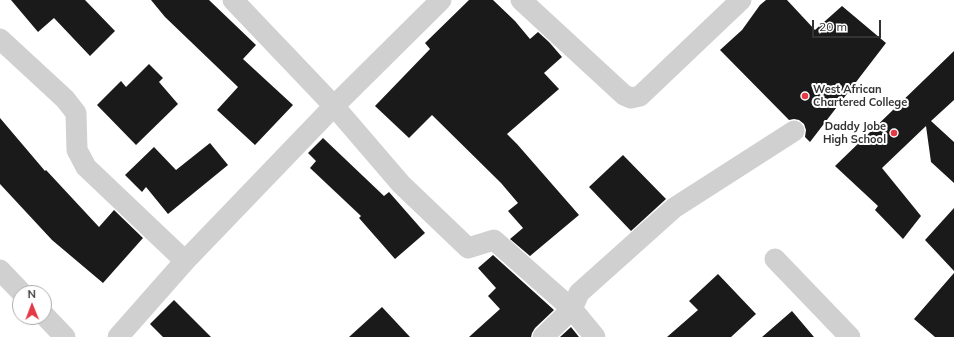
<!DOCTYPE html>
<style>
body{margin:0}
#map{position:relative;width:954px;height:337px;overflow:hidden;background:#fff;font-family:Mulish,sans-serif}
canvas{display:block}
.north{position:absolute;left:12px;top:285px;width:40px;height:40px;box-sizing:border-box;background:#fff;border:1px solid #adadad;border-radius:50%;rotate:359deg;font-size:11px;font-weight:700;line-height:16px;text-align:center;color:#333}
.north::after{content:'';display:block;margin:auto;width:14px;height:18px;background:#e63946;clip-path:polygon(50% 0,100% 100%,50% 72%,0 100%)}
.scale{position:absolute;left:812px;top:20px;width:69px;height:18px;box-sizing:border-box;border:2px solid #333;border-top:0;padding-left:5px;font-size:12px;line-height:14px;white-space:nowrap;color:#333;-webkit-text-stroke:3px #fff;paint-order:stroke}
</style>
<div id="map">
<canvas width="954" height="337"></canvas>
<div class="north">N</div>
<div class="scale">20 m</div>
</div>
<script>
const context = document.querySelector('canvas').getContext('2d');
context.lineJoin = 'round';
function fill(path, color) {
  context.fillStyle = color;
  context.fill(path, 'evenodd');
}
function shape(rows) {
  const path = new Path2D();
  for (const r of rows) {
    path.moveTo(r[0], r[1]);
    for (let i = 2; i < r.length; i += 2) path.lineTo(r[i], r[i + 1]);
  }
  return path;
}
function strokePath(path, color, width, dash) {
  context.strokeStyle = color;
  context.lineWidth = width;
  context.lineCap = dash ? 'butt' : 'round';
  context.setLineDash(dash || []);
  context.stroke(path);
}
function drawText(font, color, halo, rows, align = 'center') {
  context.font = font + ' Mulish,sans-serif';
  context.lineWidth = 4;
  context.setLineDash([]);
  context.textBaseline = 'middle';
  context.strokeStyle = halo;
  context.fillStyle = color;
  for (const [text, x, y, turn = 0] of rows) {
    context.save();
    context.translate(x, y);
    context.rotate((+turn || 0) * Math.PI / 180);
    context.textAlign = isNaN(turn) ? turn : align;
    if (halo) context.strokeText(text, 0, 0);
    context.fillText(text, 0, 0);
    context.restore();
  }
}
fill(shape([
 [11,0,85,0,115,31,90,56,54,18,38,32],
 [151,0,209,0,256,45,243,59,293,105,255,145,217,110,238,87,165,17],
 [469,0,493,0,515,21,530,39,538,32,549,42,562,57,544,73,559,89,507,134,517,144,579,215,530,256,510,239,523,228,508,211,518,203,501,183,432,115,409,138,375,106,430,49,425,43],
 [766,0,787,0,815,30,842,6,886,43,810,142,805,137,806,130,804,124,799,120,794,119,789,120,720,50,742,30,760,5],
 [954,51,954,100,931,121,954,142,954,183,931,162,926,126,882,168,921,216,903,239,875,210,878,206,835,166],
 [149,64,163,78,159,82,178,104,136,145,97,105,121,81,126,87],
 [0,118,45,171,46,170,99,227,114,210,143,238,103,283,52,240,0,184],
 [323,138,384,196,389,192,425,233,395,259,359,218,361,216,310,168,316,161,308,153],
 [210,143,228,165,168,214,146,187,142,192,125,175,154,147,176,170],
 [623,155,666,199,631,231,589,187],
 [954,208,954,271,925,240],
 [493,255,554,310,535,328,532,333,531,337,469,337,500,309,488,296,496,288,478,268],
 [954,273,954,337,935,337,914,319],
 [718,274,756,314,731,337,667,337,698,310,689,301],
 [174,300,211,337,163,337,150,324],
 [382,307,410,337,349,337],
 [792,311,814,337,762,337],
 [571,327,579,337,560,337]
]), '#1a1a1a');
strokePath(shape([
 [233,0,334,106,401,184,468,248,494,240,572,309,595,337],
 [521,0,624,95,631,98,640,96,741,0],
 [0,39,65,99,76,113,77,150,86,167,185,261],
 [775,259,850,337],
 [0,270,22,293],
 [44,315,65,337],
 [118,337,185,261,334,106,441,0],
 [543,337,572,309,579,293,674,208,794,131]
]), '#d0d0d0', 21);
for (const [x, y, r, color] of [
 [805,96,4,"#e63946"],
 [894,133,4,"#e63946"]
]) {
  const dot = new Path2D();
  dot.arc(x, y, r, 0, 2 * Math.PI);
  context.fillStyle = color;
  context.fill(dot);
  strokePath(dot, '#fff', 1.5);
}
drawText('bold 11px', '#333', '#fff', [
 ["West African",813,90],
 ["Chartered College",813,103],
 ["Daddy Jobe",886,127,"right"],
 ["High School",886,140,"right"]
], 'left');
</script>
